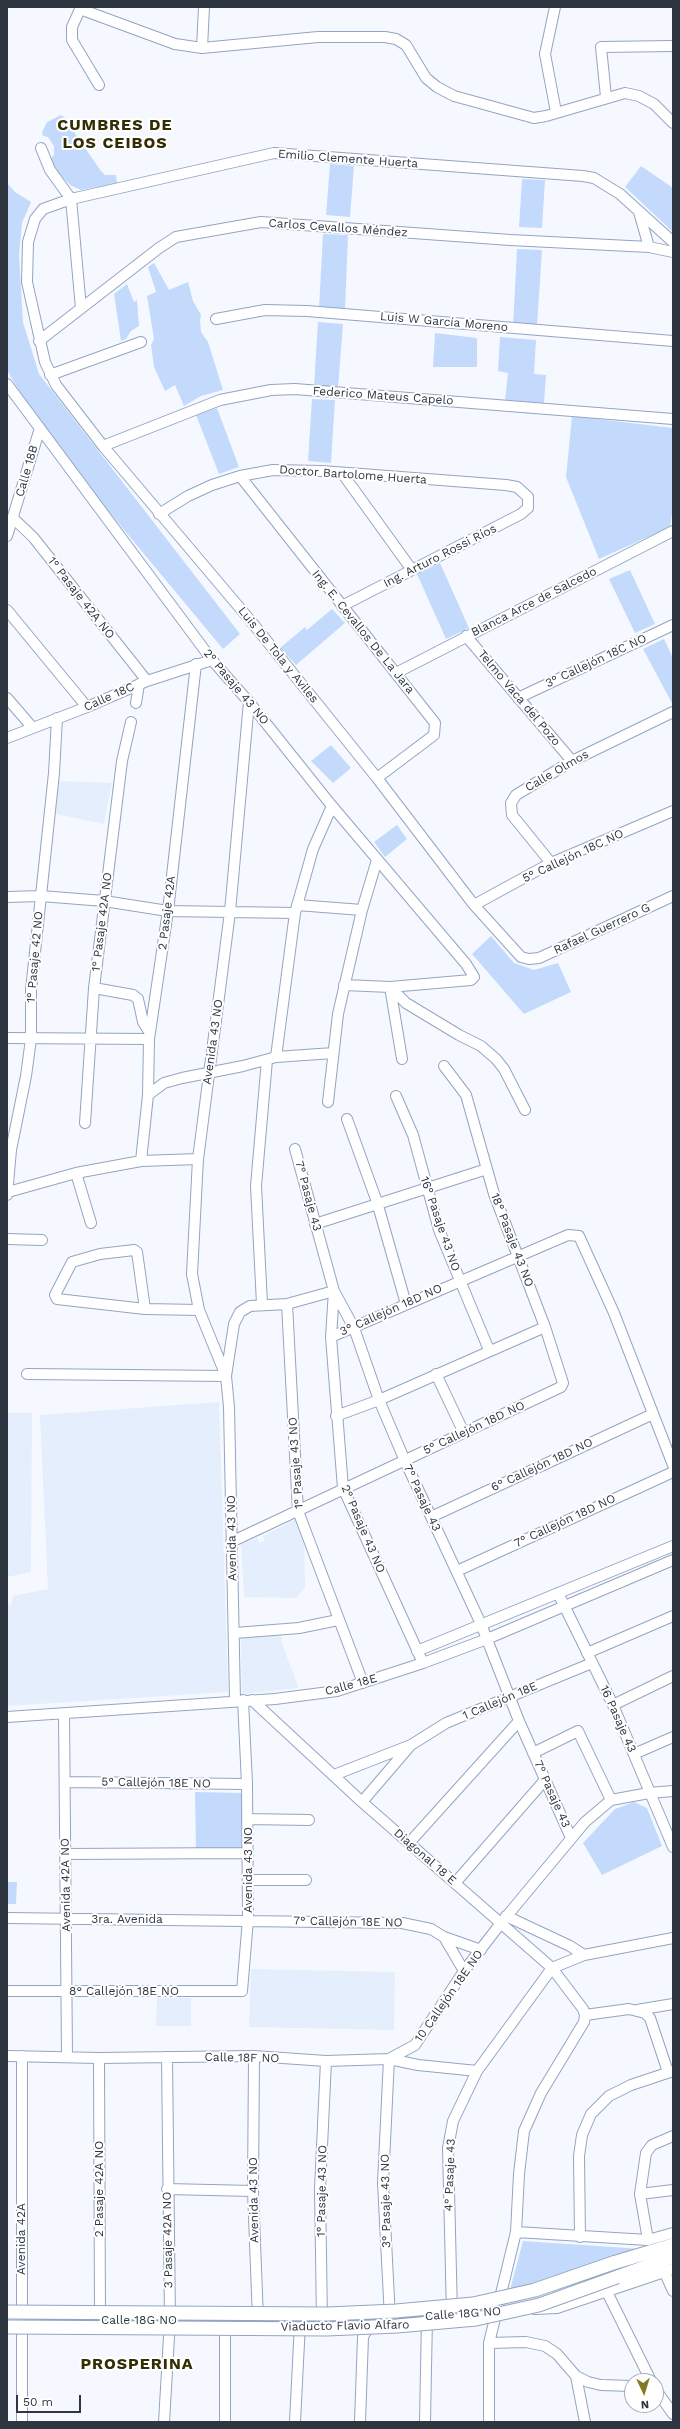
<!DOCTYPE html>
<meta charset="utf-8">
<style>
body{margin:0}
#map{position:relative;width:680px;height:2429px;overflow:hidden;background:#f5f9ff;font-family:"Work Sans",sans-serif}
canvas{display:block}
.frame{position:absolute;inset:0;border:8px solid #2e3641;pointer-events:none}
.north{position:absolute;left:624px;top:2373px;width:40px;height:40px;box-sizing:border-box;background:#fff;border:1px solid #abafb3;border-radius:50%;rotate:176deg;font-size:11px;font-weight:700;line-height:16px;text-align:center;color:#2e3641}
.north::after{content:'';display:block;margin:auto;width:14px;height:18px;background:#84791e;clip-path:polygon(50% 0,100% 100%,50% 72%,0 100%)}
.scale{position:absolute;left:16px;top:2395px;width:65px;height:18px;box-sizing:border-box;border:2px solid #2e3641;border-top:0;padding-left:5px;font-size:12px;line-height:14px;white-space:nowrap;color:#2e3641;-webkit-text-stroke:3px #fff;paint-order:stroke}
</style>
<div id="map">
<canvas width="680" height="2429"></canvas>
<div class="frame"></div>
<div class="north">N</div>
<div class="scale">50 m</div>
</div>
<script>
const context = document.querySelector('canvas').getContext('2d');
context.lineJoin = 'round';
function fill(path, color) {
  context.fillStyle = color;
  context.fill(path, 'evenodd');
}
function shape(rows) {
  const path = new Path2D();
  for (const r of rows) {
    path.moveTo(r[0], r[1]);
    for (let i = 2; i < r.length; i += 2) path.lineTo(r[i], r[i + 1]);
  }
  return path;
}
function strokePath(path, color, width, dash) {
  context.strokeStyle = color;
  context.lineWidth = width;
  context.lineCap = dash ? 'butt' : 'round';
  context.setLineDash(dash || []);
  context.stroke(path);
}
function drawText(font, color, halo, rows, align = 'center') {
  context.font = font + ' "Work Sans",sans-serif';
  context.lineWidth = 4;
  context.setLineDash([]);
  context.textBaseline = 'middle';
  context.strokeStyle = halo;
  context.fillStyle = color;
  for (const [text, x, y, turn = 0] of rows) {
    context.save();
    context.translate(x, y);
    context.rotate((+turn || 0) * Math.PI / 180);
    context.textAlign = isNaN(turn) ? turn : align;
    if (halo) context.strokeText(text, 0, 0);
    context.fillText(text, 0, 0);
    context.restore();
  }
}
fill(shape([
 [59,781,112,783,104,824,56,814],
 [219,1402,228,1692,7,1706,7,1604,11,1605,13,1596,48,1589,40,1415],
 [7,1413,32,1413,31,1572,7,1577],
 [298,1518,304,1535,305,1588,296,1598,244,1597,241,1544,257,1538,260,1543,265,1541,263,1536],
 [281,1630,282,1644,299,1688,242,1694,241,1634],
 [251,1969,395,1972,394,2030,249,2027],
 [157,1998,191,1998,191,2026,156,2026]
]), '#e4eefc');
fill(shape([
 [61,115,69,121,76,135,101,171,105,175,116,175,117,183,81,190,70,185,58,172,50,160,54,155,54,146,48,137,43,136,42,132,47,122],
 [330,164,354,166,350,217,326,215],
 [641,166,673,188,673,232,625,187],
 [522,179,545,180,542,228,519,227],
 [7,183,15,192,31,202,22,223,19,255,23,322,39,374,240,634,223,649,100,501,22,396,7,370],
 [323,234,348,235,345,310,319,308],
 [517,249,542,250,537,327,513,326],
 [154,263,169,290,188,282,193,301,201,315,200,321,201,332,208,342,223,390,201,396,184,406,175,385,165,391,154,367,151,345,154,339,147,296,156,292,148,267],
 [127,284,134,302,137,300,139,326,131,331,126,339,121,341,114,294],
 [318,322,343,324,338,388,314,387],
 [435,333,477,338,477,367,433,367],
 [500,337,536,340,534,374,546,375,544,403,505,400,508,373,498,371],
 [312,399,335,400,331,463,308,461],
 [217,408,239,467,219,474,196,415],
 [572,416,673,428,673,509,670,527,599,559,566,477],
 [440,563,469,628,446,639,417,574],
 [630,570,655,624,635,633,609,579],
 [332,609,345,623,296,665,280,648,305,627,307,630],
 [664,639,673,658,673,705,643,649],
 [331,745,351,768,333,783,311,761],
 [397,825,407,839,385,857,374,842],
 [491,936,514,963,534,970,558,963,571,992,524,1014,472,954],
 [195,1792,245,1793,245,1851,196,1851],
 [634,1802,647,1808,662,1846,602,1875,583,1843,615,1809],
 [7,1882,17,1882,16,1904,7,1904],
 [523,2241,642,2249,510,2290]
]), '#c3dafc');
const minor = shape([
 [81,7,72,27,72,40,99,85],
 [555,7,545,54,556,112],
 [80,9,175,44,202,48,318,37,385,37,396,39,406,45,426,78,437,87,454,96,534,118,546,116,625,93,639,96,654,104,673,123],
 [202,48,204,7],
 [606,97,601,47,673,46],
 [41,148,50,170,71,199,81,308],
 [639,212,649,247],
 [673,242,620,194,594,178,583,176,274,153,71,199,43,209,35,219,28,242,27,282,45,362,56,385,103,446,250,620,377,778,474,905,521,957,529,959,539,958,673,896],
 [216,319,265,310,307,311,673,341],
 [39,341,159,248,176,237,261,222,510,240,649,247,673,252],
 [50,375,141,342],
 [7,384,212,660,249,702,332,806,466,964,474,977,471,980,390,987,344,985],
 [103,446,220,400,271,390,295,389,673,419],
 [342,473,412,570],
 [240,476,435,723,434,735,377,778],
 [159,514,188,496,212,485,240,476,273,470,322,471,506,485,517,487,528,497,528,508,521,514,342,606],
 [13,518,33,537,147,681],
 [7,536,40,428],
 [7,610,87,707],
 [466,636,572,761],
 [396,673,673,531],
 [7,698,32,727],
 [518,698,673,625],
 [136,703,139,684],
 [7,738,87,707,147,681,212,660],
 [551,863,512,815,511,803,516,795,572,761,673,712],
 [7,897,41,896,104,901,168,911,295,913],
 [297,905,362,910],
 [474,905,551,863,673,811],
 [94,988,133,995,138,999,143,1022,150,1033],
 [7,1038,149,1039],
 [276,1057,295,913,313,849,332,806],
 [402,1059,390,987,406,1003,459,1035,481,1046,496,1059,504,1069,525,1110],
 [148,1095,164,1083,182,1078,243,1066,276,1057,333,1053],
 [396,1096,413,1135,439,1230,489,1350],
 [328,1102,338,1014,362,910,377,860],
 [347,1119,377,1202,406,1304],
 [85,1123,94,988,122,761,131,722],
 [295,1149,334,1291,354,1328,379,1400,405,1461,481,1624,519,1721,571,1838],
 [141,1161,148,1095,149,1039,168,911,196,664],
 [76,1173,91,1223],
 [8,1192,76,1173,141,1161,198,1159],
 [7,1195,11,1150,26,1076,31,1039,31,990,54,773,57,718],
 [315,1224,487,1169],
 [7,1239,42,1240],
 [262,1304,256,1186,267,1060],
 [287,1304,298,1511,363,1683],
 [145,1309,137,1252,134,1250,100,1254,72,1262,55,1295,57,1299,145,1309,199,1310],
 [331,1337,568,1235,579,1236,614,1313,673,1465],
 [27,1374,226,1376,199,1310,192,1274,198,1159,230,912,249,702],
 [436,1374,464,1433],
 [336,1416,379,1400,545,1327],
 [431,1517,653,1414],
 [231,1542,561,1387,563,1383,545,1327,494,1194,466,1095,444,1066],
 [457,1571,673,1472],
 [558,1593,613,1705,673,1847],
 [235,1633,299,1628,338,1620],
 [417,1651,673,1546],
 [587,1653,673,1616],
 [235,1700,229,1407,226,1376,234,1324,240,1312,250,1306,287,1304,334,1291,331,1337,343,1488,423,1663],
 [252,1700,362,1802,552,1968,583,2009,585,2015,584,2022,541,2093,524,2131,519,2174,516,2232,489,2343,489,2422],
 [613,1705,673,1676],
 [64,1714,67,2057],
 [7,1717,275,1699,337,1691,423,1663,487,1639,673,1560],
 [533,1753,578,1731,611,1800],
 [634,1754,673,1737],
 [334,1775,411,1745,446,1723,592,1663],
 [65,1782,247,1784],
 [362,1802,409,1747],
 [247,1819,309,1820],
 [409,1843,519,1721],
 [66,1854,247,1853],
 [248,1880,306,1880],
 [455,1883,544,1781],
 [506,1916,570,1946,584,1955],
 [7,1918,402,1923,431,1929,444,1937,481,1950],
 [444,1937,464,1971],
 [7,1991,242,1991,248,1919,247,1784,243,1700],
 [637,2010,673,2004],
 [585,2015,629,2009,645,2013,650,2018,668,2072],
 [7,2056,99,2058,254,2056,326,2061,389,2059,418,2065,477,2071],
 [254,2056,253,2191,258,2320],
 [99,2058,100,2318],
 [389,2059,415,2045,464,1971,501,1923,585,1822,611,1800,649,1793,673,1791],
 [389,2059,383,2183,390,2318],
 [167,2189,253,2191],
 [640,2194,673,2190],
 [516,2232,648,2240,673,2233],
 [580,2237,579,2156,582,2135,591,2114,609,2096,631,2085,673,2071],
 [648,2240,640,2194,646,2153,652,2145,673,2136],
 [664,2271,673,2291],
 [607,2292,651,2381],
 [535,2309,557,2308,673,2269],
 [452,2315,448,2148,453,2121,477,2071,552,1968,584,1955,673,1938],
 [7,2319,371,2320,433,2317],
 [322,2321,320,2189,326,2061],
 [489,2343,526,2342,545,2346,557,2354,576,2376,585,2422],
 [576,2376,588,2382,601,2385,632,2386],
 [656,2390,673,2414],
 [22,2422,22,2056],
 [164,2422,170,2320,167,2057],
 [225,2422,225,2322],
 [295,2422,300,2323],
 [360,2422,363,2337,371,2322],
 [425,2422,427,2317]
]);
const major = shape([
 [613,2263,673,2245],
 [617,2277,673,2257]
]);
strokePath(minor, '#92a5c1', 12);
strokePath(major, '#92a5c1', 15);
strokePath(minor, '#fff', 10);
strokePath(major, '#fff', 13);
const majorBridge = shape([
 [7,2312,327,2314,396,2311,473,2304,535,2290,613,2263],
 [7,2327,327,2329,397,2326,476,2319,539,2305,617,2277]
]);
strokePath(majorBridge, '#92a5c1', 15, []);
strokePath(majorBridge, '#fff', 13);
drawText('12px', '#2e3641', '#fff', [
 ["Emilio Clemente Huerta",348,159,4],
 ["Carlos Cevallos Méndez",338,228,4],
 ["Luis W García Moreno",444,322,5],
 ["Federico Mateus Capelo",383,396,4],
 ["Calle 18B",27,471,-74],
 ["Doctor Bartolome Huerta",353,475,4],
 ["Ing. Arturo Rossi Ríos",440,556,-27],
 ["1° Pasaje 42A NO",81,598,52],
 ["Blanca Arce de Salcedo",534,602,-27],
 ["Ing. E. Cevallos De La Jara",363,632,51],
 ["Luis De Tola y Aviles",278,655,51],
 ["3° Callejón 18C NO",596,661,-25],
 ["2° Pasaje 43 NO",236,687,50],
 ["Calle 18C",109,697,-24],
 ["Telmo Vaca del Pozo",519,698,50],
 ["Calle Olmos",557,771,-30],
 ["5° Callejón 18C NO",573,856,-25],
 ["2 Pasaje 42A",167,913,-83],
 ["1° Pasaje 42A NO",102,922,-83],
 ["Rafael Guerrero G",602,929,-25],
 ["1° Pasaje 42 NO",35,957,-85],
 ["Avenida 43 NO",213,1042,-82],
 ["7° Pasaje 43",308,1196,75],
 ["16° Pasaje 43 NO",440,1224,71],
 ["18° Pasaje 43 NO",512,1240,69],
 ["3° Callejón 18D NO",391,1310,-24],
 ["5° Callejón 18D NO",474,1428,-25],
 ["1° Pasaje 43 NO",296,1463,-94],
 ["6° Callejón 18D NO",542,1465,-25],
 ["7° Pasaje 43",422,1498,65],
 ["7° Callejón 18D NO",565,1521,-25],
 ["2° Pasaje 43 NO",363,1529,67],
 ["Avenida 43 NO",232,1538,-91],
 ["Calle 18E",351,1685,-15],
 ["1 Callejón 18E",500,1701,-23],
 ["16 Pasaje 43",618,1719,66],
 ["5° Callejón 18E NO",156,1783,1],
 ["7° Pasaje 43",552,1794,66],
 ["Diagonal 18 E",425,1857,41],
 ["Avenida 43 NO",248,1870,-90],
 ["Avenida 42A NO",66,1885,-91],
 ["3ra. Avenida",127,1919],
 ["7° Callejón 18E NO",348,1922,1],
 ["8° Callejón 18E NO",124,1991],
 ["10 Callejón 18E NO",449,1996,-55],
 ["Calle 18F NO",242,2058,1],
 ["4° Pasaje 43",450,2175,-88],
 ["2 Pasaje 42A NO",99,2189,-90],
 ["1° Pasaje 43 NO",322,2191,-89],
 ["Avenida 43 NO",254,2200,-91],
 ["3° Pasaje 43 NO",386,2201,-91],
 ["Avenida 42A",21,2239,-90],
 ["3 Pasaje 42A NO",168,2240,-91],
 ["Calle 18G NO",463,2314,-4],
 ["Calle 18G NO",139,2320],
 ["Viaducto Flavio Alfaro",345,2326,-1]
]);
context.letterSpacing = '1px';
drawText('bold 16px', '#332d02', '#fff', [
 ["CUMBRES DE",115,125],
 ["LOS CEIBOS",115,143],
 ["PROSPERINA",137,2364]
]);
context.letterSpacing = '0px';
</script>
